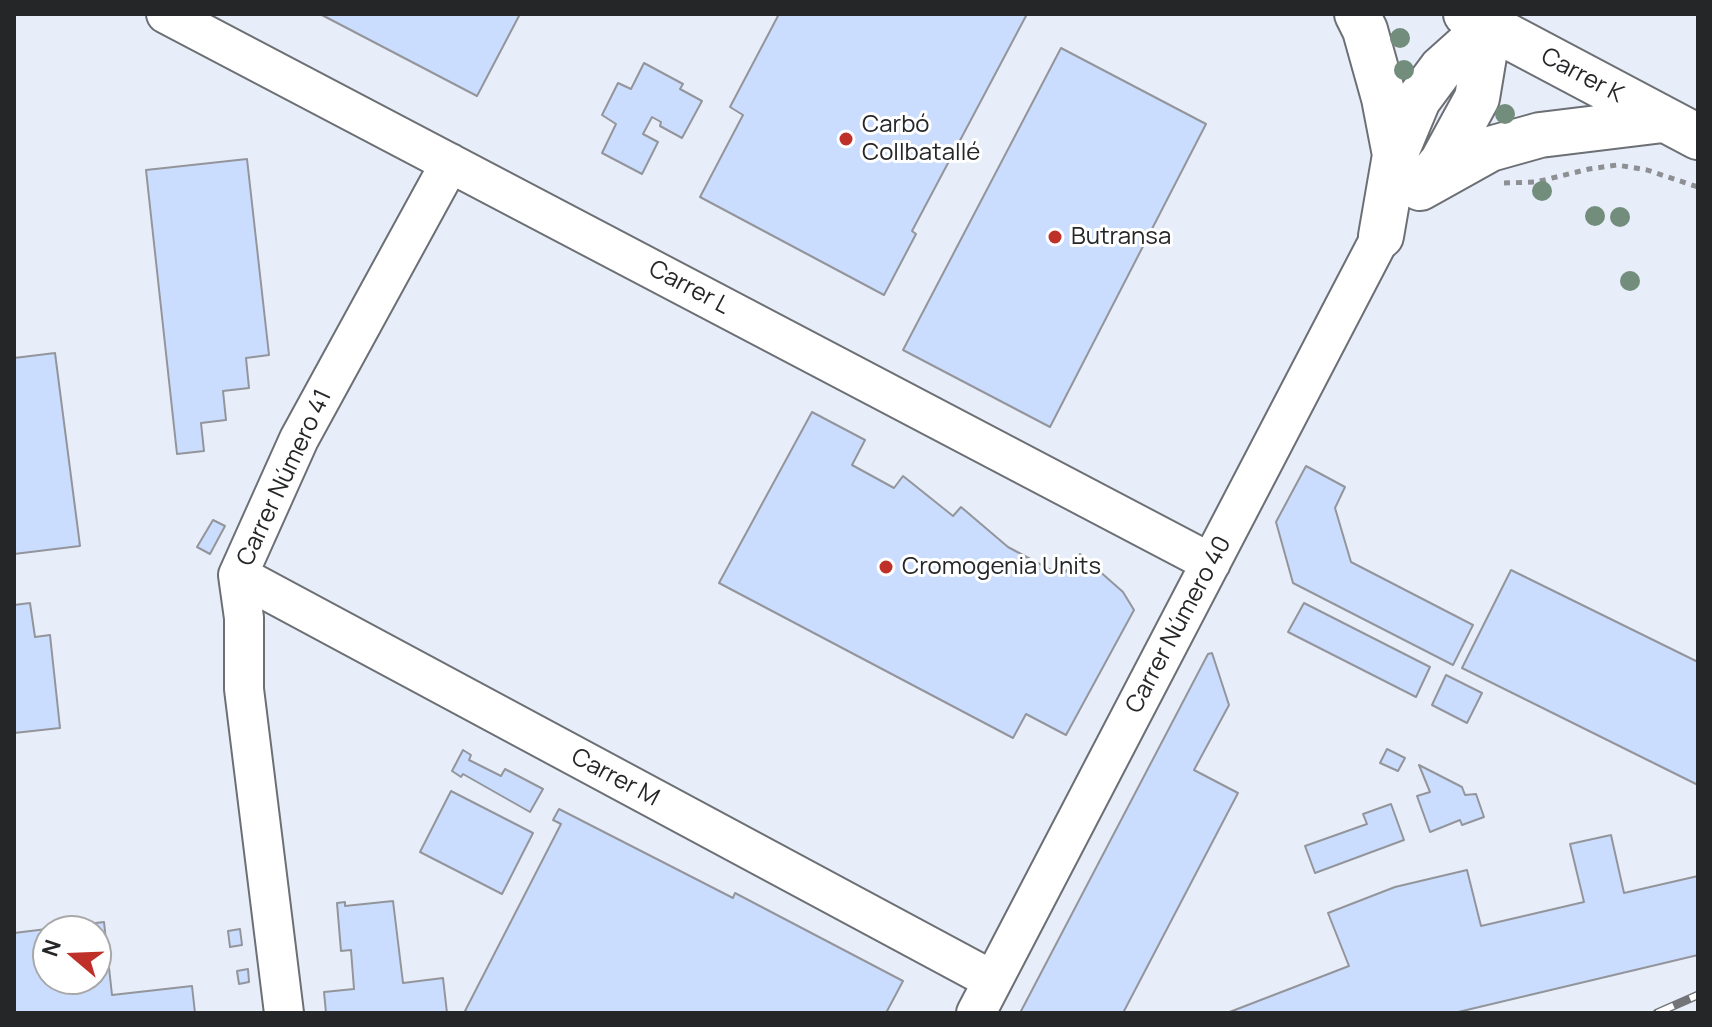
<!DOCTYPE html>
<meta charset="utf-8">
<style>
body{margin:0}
#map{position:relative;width:1712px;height:1027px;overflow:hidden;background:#f6f9fe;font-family:Manrope,sans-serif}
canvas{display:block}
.frame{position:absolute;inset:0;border:16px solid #252628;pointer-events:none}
.north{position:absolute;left:32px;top:915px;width:80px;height:80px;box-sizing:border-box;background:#fff;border:2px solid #a8a8a9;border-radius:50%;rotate:289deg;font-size:22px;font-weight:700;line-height:32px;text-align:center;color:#252628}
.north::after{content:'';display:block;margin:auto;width:28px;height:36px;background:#be3028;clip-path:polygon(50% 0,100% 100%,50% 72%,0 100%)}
</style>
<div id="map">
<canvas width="1712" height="1027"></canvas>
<div class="frame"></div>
<div class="north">N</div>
</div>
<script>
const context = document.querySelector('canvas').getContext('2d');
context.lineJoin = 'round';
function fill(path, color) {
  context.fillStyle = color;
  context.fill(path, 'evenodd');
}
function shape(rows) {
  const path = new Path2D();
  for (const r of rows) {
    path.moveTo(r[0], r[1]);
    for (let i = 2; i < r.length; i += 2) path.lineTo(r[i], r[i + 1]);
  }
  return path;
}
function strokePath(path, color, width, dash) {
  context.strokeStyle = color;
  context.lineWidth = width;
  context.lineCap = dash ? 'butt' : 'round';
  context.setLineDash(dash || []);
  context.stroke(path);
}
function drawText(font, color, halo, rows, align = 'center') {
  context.font = font + ' Manrope,sans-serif';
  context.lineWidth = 6;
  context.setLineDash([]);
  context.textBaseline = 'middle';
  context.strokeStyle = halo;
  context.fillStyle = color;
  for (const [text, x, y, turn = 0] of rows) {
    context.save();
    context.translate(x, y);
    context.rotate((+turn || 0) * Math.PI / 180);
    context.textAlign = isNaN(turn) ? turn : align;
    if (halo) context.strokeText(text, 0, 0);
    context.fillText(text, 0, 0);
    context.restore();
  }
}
fill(shape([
 [14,14,1698,14,1698,1013,14,1013],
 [48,931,96,931,96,979,48,979]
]), '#e7eefa');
const building = shape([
 [320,14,520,14,477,96,320,14],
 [779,14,1027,14,912,231,916,234,884,295,700,197,743,115,730,107,779,14],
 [1061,48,1206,124,1050,427,903,350,1061,48],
 [644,63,683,84,680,89,702,101,682,138,660,126,661,122,652,117,643,134,658,142,642,174,602,153,616,124,602,115,618,83,631,89,644,63],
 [247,159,269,355,246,358,249,388,223,391,226,420,201,423,204,451,177,454,146,170,247,159],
 [55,353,80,546,14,554,14,358,55,353],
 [812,412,865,440,852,465,894,488,903,476,953,516,961,507,1008,547,1062,576,1080,554,1123,592,1134,610,1066,735,1026,714,1013,738,719,583,812,412],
 [1306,466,1345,487,1335,508,1351,562,1473,625,1453,665,1293,583,1276,522,1306,466],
 [213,520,225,526,210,554,197,547,213,520],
 [1511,570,1698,662,1698,785,1462,668,1511,570],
 [30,603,35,637,50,635,60,728,14,733,14,605,30,603],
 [1304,603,1430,667,1416,697,1288,632,1304,603],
 [1212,653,1229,705,1194,770,1238,793,1123,1013,1020,1013,1208,654,1212,653],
 [1446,675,1482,693,1467,723,1432,705,1446,675],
 [1387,749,1405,758,1398,771,1380,763,1387,749],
 [463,750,471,755,469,760,501,776,505,769,543,789,530,812,463,774,461,777,452,771,463,750],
 [1419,765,1462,787,1465,795,1476,794,1484,817,1462,825,1460,820,1430,832,1417,796,1430,792,1419,765],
 [451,791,533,833,502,894,420,852,451,791],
 [1391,804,1404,840,1315,873,1305,846,1367,824,1363,814,1391,804],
 [559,809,733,898,735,893,903,981,886,1013,469,1013,465,1011,561,824,553,820,559,809],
 [1611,835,1624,893,1698,876,1698,955,1454,1013,1227,1013,1349,966,1328,913,1395,887,1467,870,1481,926,1584,902,1570,844,1611,835],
 [393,901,403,983,443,978,447,1013,326,1013,324,992,354,989,351,950,341,951,337,903,345,902,345,906,393,901],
 [104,922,112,995,192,986,195,1013,14,1013,14,933,104,922],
 [48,931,96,931,96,979,48,979,48,931],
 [240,929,242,945,230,947,228,931,240,929],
 [248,969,249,982,239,984,237,971,248,969]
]);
fill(building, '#cbddfe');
strokePath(building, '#93959a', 2);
const minor = shape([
 [166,14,1211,563],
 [238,575,992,980],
 [284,1013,244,689,244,618,238,575,299,439,450,163],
 [976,1013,1381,236]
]);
const major = shape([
 [1357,14,1365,30,1384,98,1395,155],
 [1466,14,1698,137],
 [1427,180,1442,162,1477,98,1489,26],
 [1420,188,1490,149,1540,135,1663,120],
 [1381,236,1395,155,1418,100,1441,69,1489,26]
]);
strokePath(minor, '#6c6f73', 42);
strokePath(major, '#6c6f73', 48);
strokePath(shape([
 [1504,183,1536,182,1589,169,1617,165,1647,170,1698,187]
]), '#8d8f93', 5, [6, 6]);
strokePath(minor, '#fff', 38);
strokePath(major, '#fff', 44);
const rail = shape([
 [1657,1013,1698,995]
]);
strokePath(rail, '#727477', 9);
strokePath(rail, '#fff', 6, [18]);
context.fillStyle = '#738d7c';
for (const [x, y] of [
 [1400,38],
 [1404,70],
 [1505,114],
 [1542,191],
 [1595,216],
 [1620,217],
 [1630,281]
]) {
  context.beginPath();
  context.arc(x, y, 10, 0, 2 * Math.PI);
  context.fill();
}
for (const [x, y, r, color] of [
 [846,139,8,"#be3028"],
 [1055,237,8,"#be3028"],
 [886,567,8,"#be3028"]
]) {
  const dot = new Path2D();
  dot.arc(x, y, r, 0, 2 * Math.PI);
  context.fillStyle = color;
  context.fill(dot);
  strokePath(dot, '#fff', 3);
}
drawText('24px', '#252628', '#fff', [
 ["Carrer K",1582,76,28],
 ["Carrer L",689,288,28],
 ["Carrer Número 41",285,478,-65],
 ["Carrer Número 40",1179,625,-62],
 ["Carrer M",615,778,28]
]);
drawText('24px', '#252628', '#fff', [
 ["Carbó",862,125],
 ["Collbatallé",862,153],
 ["Butransa",1071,237],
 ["Cromogenia Units",902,567]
], 'left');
</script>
